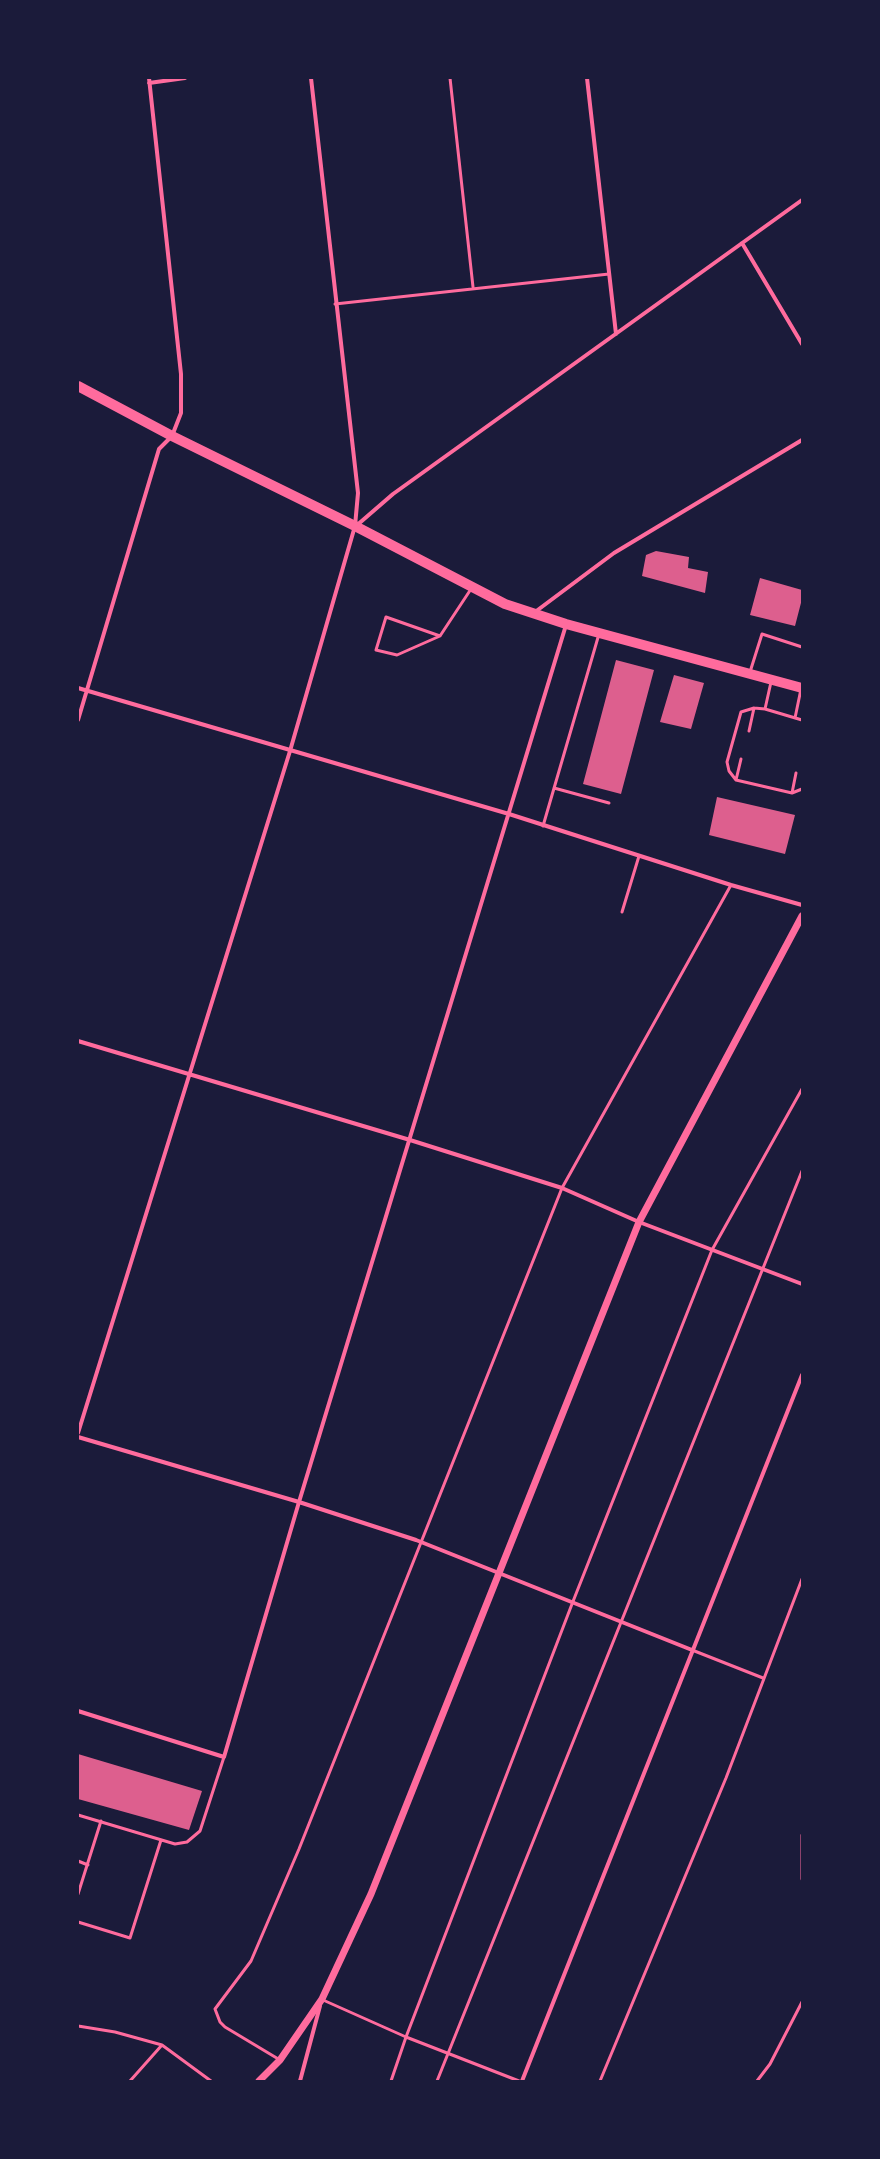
<!DOCTYPE html>
<style>
body{margin:0}
#map{position:relative;width:880px;height:2159px;overflow:hidden;background:#1b1b3a;font-family:Rubik,sans-serif}
canvas{display:block}
.frame{position:absolute;inset:0;border:79px solid #1b1b3a;pointer-events:none}
</style>
<div id="map">
<canvas width="880" height="2159"></canvas>
<div class="frame"></div>
</div>
<script>
const context = document.querySelector('canvas').getContext('2d');
context.lineJoin = 'round';
function fill(path, color) {
  context.fillStyle = color;
  context.fill(path, 'evenodd');
}
function shape(rows) {
  const path = new Path2D();
  for (const r of rows) {
    path.moveTo(r[0], r[1]);
    for (let i = 2; i < r.length; i += 2) path.lineTo(r[i], r[i + 1]);
  }
  return path;
}
function strokePath(path, color, width, dash) {
  context.strokeStyle = color;
  context.lineWidth = width;
  context.lineCap = dash ? 'butt' : 'round';
  context.setLineDash(dash || []);
  context.stroke(path);
}
fill(shape([
 [656,551,689,557,688,568,708,572,705,593,642,576,646,555],
 [760,578,802,590,802,599,795,626,750,615],
 [616,660,654,670,621,794,583,784],
 [674,675,704,683,691,729,660,722],
 [717,797,795,815,785,854,709,835],
 [78,1754,202,1791,189,1830,78,1799]
]), '#dd5f8e');
strokePath(shape([
 [450,78,473,287],
 [335,304,609,274],
 [440,636,397,655,376,650,386,617,440,636,471,589],
 [750,672,762,634,802,647],
 [771,682,765,709,802,720],
 [795,718,801,689],
 [749,731,754,708],
 [741,759,736,780,792,793,802,789],
 [736,780,729,771,727,762,741,712,754,708,765,709],
 [554,788,609,803],
 [792,793,796,773],
 [543,826,599,634],
 [622,912,639,856],
 [692,1650,763,1678],
 [78,1815,175,1844,187,1842,200,1831,224,1757],
 [802,1835,802,1879],
 [78,1861,88,1865],
 [78,1894,101,1821],
 [78,1922,130,1938,161,1840],
 [323,2000,406,2037,519,2081],
 [78,2026,115,2032,162,2045],
 [280,2060,225,2027,220,2022,215,2009,251,1961,299,1849,562,1188,731,885],
 [130,2081,162,2045,211,2081],
 [391,2081,406,2037,572,1604,712,1250,802,1089],
 [437,2081,802,1171],
 [600,2081,726,1778,802,1579],
 [757,2081,770,2064,802,2002]
]), '#ff6b9d', 3);
strokePath(shape([
 [587,78,616,334],
 [149,83,185,78],
 [742,243,802,344],
 [356,526,393,494,802,200],
 [535,612,614,553,802,440],
 [78,688,509,814,731,885,802,905],
 [78,720,159,449,172,436,181,413,181,374,149,78],
 [78,1041,410,1140,562,1188,639,1222,802,1284],
 [78,1433,290,751,355,526,358,493,311,78],
 [78,1437,299,1502,416,1540,692,1650],
 [78,1711,224,1757,299,1502,566,625],
 [300,2081,320,2006],
 [522,2081,802,1375]
]), '#ff6b9d', 4);
strokePath(shape([
 [259,2081,280,2060,322,1999,371,1894,639,1222,802,916]
]), '#ff6b9d', 7);
strokePath(shape([
 [78,386,172,436,355,526,505,604,566,624,802,688]
]), '#ff6b9d', 10);
</script>
